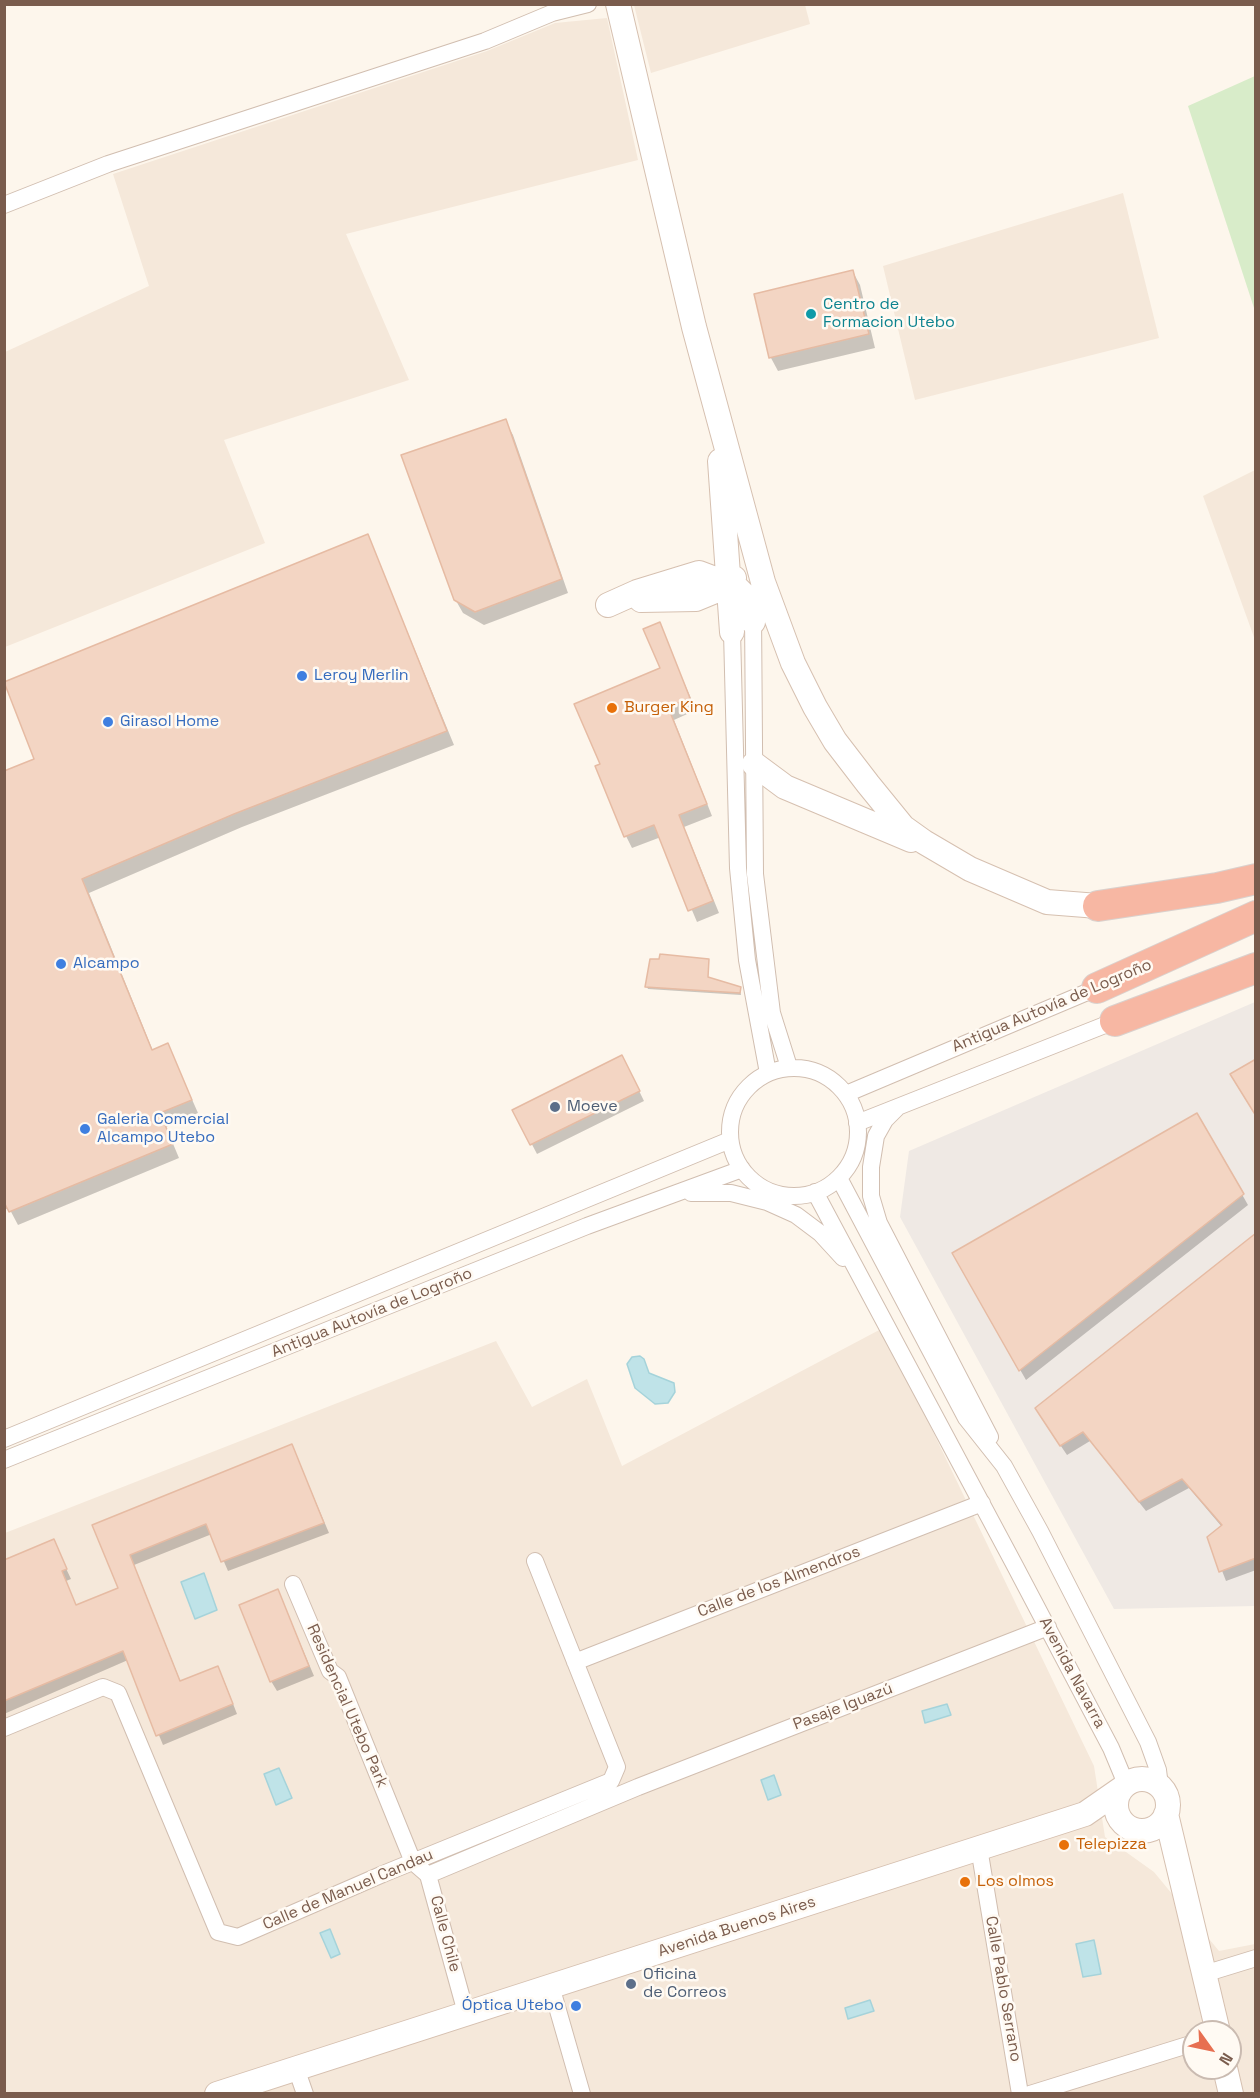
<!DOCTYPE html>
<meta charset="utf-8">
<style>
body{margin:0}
#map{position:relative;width:1260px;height:2098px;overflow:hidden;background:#fdf6ec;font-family:"Space Grotesk",sans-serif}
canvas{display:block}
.frame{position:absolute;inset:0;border:6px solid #7a5c4d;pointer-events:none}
.north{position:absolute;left:1182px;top:2020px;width:60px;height:60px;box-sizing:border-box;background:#fffaf3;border:2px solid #cabbb1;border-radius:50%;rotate:123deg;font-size:16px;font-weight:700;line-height:24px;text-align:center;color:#7a5c4d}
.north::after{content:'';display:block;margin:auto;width:21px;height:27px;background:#e76f51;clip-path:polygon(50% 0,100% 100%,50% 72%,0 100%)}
</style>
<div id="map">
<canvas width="1260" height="2098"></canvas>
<div class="frame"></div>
<div class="north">N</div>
</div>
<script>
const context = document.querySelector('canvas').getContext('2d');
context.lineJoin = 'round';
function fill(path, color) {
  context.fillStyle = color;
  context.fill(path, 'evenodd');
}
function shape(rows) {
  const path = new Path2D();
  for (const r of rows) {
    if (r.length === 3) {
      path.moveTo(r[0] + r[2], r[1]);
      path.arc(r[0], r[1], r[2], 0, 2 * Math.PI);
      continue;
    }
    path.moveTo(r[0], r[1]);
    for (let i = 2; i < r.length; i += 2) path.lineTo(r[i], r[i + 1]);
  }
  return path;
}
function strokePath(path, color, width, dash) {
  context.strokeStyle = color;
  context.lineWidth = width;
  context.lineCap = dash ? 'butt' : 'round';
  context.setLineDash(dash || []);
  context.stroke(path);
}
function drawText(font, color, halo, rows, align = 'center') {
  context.font = font + ' "Space Grotesk",sans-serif';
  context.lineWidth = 5;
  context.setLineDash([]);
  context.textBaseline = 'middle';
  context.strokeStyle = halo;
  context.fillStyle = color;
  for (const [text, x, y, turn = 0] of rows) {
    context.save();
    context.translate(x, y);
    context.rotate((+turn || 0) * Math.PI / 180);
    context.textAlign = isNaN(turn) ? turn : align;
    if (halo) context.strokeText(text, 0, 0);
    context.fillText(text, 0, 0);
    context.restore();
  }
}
fill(shape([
 [634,5,805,5,810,24,651,73],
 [607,18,638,160,346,234,409,380,224,440,265,543,5,647,5,352,149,286,113,174,487,51,555,23],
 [1123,193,1159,338,915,400,883,266],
 [1255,470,1255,640,1203,496],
 [883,1328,1094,1766,1105,1837,1154,1872,1219,1951,1255,1944,1255,2093,5,2094,5,1533,496,1341,532,1407,587,1379,622,1466],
 [1194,2032,1230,2032,1230,2068,1194,2068]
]), '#f5e8da');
fill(shape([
 [1255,1002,1255,1606,1114,1609,900,1217,909,1151]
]), '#efe9e4');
fill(shape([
 [1255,76,1255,311,1188,106]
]), '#d8ecc9');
const water = shape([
 [640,1356,644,1359,649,1373,674,1383,675,1392,668,1403,655,1404,635,1388,627,1364,632,1357,640,1356],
 [204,1573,217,1610,195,1619,181,1582,204,1573],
 [947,1704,951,1715,925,1723,922,1711,947,1704],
 [279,1768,292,1798,276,1805,264,1774,279,1768],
 [774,1775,781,1795,768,1800,761,1780,774,1775],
 [330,1929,340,1954,331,1958,320,1933,330,1929],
 [1094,1940,1101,1974,1083,1977,1076,1944,1094,1940],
 [870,2000,874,2011,848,2019,845,2008,870,2000]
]);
fill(water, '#bfe3e8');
strokePath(water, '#a5d3da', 1.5);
fill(shape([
 [853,272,860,285,875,348,778,371,771,358,756,295],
 [505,421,513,435,568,593,484,625,463,613,455,599],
 [368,536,454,745,242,827,89,893,153,1051,168,1045,198,1113,166,1127,179,1158,18,1225,9,1208,4,1210,4,811,36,760],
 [659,624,696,710,674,720,712,816,684,827,719,913,697,922,661,837,632,848,626,836,602,765,662,669],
 [708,960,708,979,740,988,741,995,648,989,647,987],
 [627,1066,644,1101,537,1154,514,1110],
 [1197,1115,1248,1205,1026,1380,954,1254],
 [1256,1235,1256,1570,1226,1581,1209,1537,1222,1527,1189,1488,1146,1511,1090,1441,1067,1455,1042,1418],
 [292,1446,329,1533,228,1571,212,1534,134,1565,181,1683,223,1678,237,1714,163,1745,128,1660,4,1714,4,1561,53,1541,71,1579,66,1581,76,1607,119,1589,94,1526],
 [278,1591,314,1676,277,1691,271,1681]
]), '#0003');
const building = shape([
 [853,270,869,334,769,358,754,294,853,270],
 [506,419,562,579,475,612,454,600,401,455,506,419],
 [368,534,447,731,234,814,82,879,152,1050,168,1043,192,1100,160,1113,173,1144,9,1212,4,1202,4,771,34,759,4,682,368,534],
 [660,622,690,698,668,707,707,804,679,815,713,901,688,911,654,825,624,837,595,766,600,764,574,704,660,668,643,629,660,622],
 [660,954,709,959,708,977,741,987,740,993,645,987,650,959,659,959,660,954],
 [622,1055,640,1091,530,1145,512,1110,622,1055],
 [1256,1059,1256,1116,1230,1074,1256,1059],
 [1197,1113,1244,1194,1019,1371,952,1253,1197,1113],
 [1256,1233,1256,1558,1219,1572,1207,1537,1222,1525,1182,1479,1139,1502,1083,1432,1060,1446,1035,1408,1256,1233],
 [292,1444,324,1523,221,1562,206,1524,130,1555,180,1681,218,1666,233,1704,156,1736,123,1651,4,1701,4,1560,54,1539,67,1569,62,1571,76,1605,118,1588,92,1525,292,1444],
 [278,1589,309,1666,270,1682,239,1605,278,1589]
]);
fill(building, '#f3d5c3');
strokePath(building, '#e6bba3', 1.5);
const street = shape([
 [4,205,108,164,485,41,552,13,588,4],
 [753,613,755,874,772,1013,789,1067],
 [732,632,738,868,747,960,768,1073],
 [794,1132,64],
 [846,1094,1097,988],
 [897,1108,885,1120,876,1136,871,1167,871,1196,879,1223,990,1437],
 [857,1123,1115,1021],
 [839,1178,966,1418,1004,1466,1040,1531,1148,1742,1158,1770,1160,1786],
 [815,1192,1014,1564,1111,1748,1126,1784],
 [691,1193,731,1193,767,1202,796,1215,820,1233,843,1258],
 [4,1439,730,1140],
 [4,1460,587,1226,742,1169],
 [293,1584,330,1671,338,1677,413,1862,428,1875,466,2013],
 [575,1662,982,1503],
 [4,1728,103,1687,118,1693,218,1932,238,1937,383,1874,611,1781,617,1767,535,1561],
 [979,1848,1020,2094],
 [428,1875,638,1787,1048,1627],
 [1204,1974,1256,1958],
 [551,1986,582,2094],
 [296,2068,305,2094],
 [1030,2094,1194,2043]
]);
const secondary = shape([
 [618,4,694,327,763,582,793,663,815,707,835,741,868,784,903,827,924,842,970,869,1047,902,1098,906],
 [720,461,732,632],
 [641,600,696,599,730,585,734,578],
 [608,605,637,592,699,573,736,587,744,595,753,622],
 [754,764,785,787,911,840],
 [1142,1805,26],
 [1166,1814,1218,2032],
 [1225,2068,1231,2094],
 [217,2094,1085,1814,1121,1789]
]);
const highway = shape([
 [1098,906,1217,888,1256,879],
 [1097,988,1256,916],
 [1115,1021,1256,968]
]);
strokePath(street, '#d1beb0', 18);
strokePath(secondary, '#d6c0b0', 26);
strokePath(highway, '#dad1cd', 32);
strokePath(street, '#fff', 16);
strokePath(secondary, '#fff', 24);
strokePath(highway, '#f7b7a3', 30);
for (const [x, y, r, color] of [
 [811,314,6,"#0f9aa8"],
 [302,676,6,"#3f7fe0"],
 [612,708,6,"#e8710a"],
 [108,722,6,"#3f7fe0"],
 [61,964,6,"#3f7fe0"],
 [555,1107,6,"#5c6f8a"],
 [85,1129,6,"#3f7fe0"],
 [1064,1845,6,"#e8710a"],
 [965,1882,6,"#e8710a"],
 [631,1984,6,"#5c6f8a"],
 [576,2006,6,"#3f7fe0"]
]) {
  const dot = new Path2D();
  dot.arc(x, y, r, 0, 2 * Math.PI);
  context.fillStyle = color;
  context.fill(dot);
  strokePath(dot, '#fffaf3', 2);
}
drawText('16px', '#0d838f', '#fffaf3', [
 ["Centro de",823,305],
 ["Formacion Utebo",823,323]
], 'left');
drawText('16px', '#366cbe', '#fffaf3', [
 ["Leroy Merlin",314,676],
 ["Girasol Home",120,722],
 ["Alcampo",73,964],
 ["Galeria Comercial",97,1120],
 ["Alcampo Utebo",97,1138],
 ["Óptica Utebo",564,2006,"right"]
], 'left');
drawText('16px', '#c56008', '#fffaf3', [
 ["Burger King",624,708],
 ["Telepizza",1076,1845],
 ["Los olmos",977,1882]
], 'left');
drawText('16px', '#7a5c4d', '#fffaf3', [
 ["Antigua Autovía de Logroño",1052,1006,-23],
 ["Antigua Autovía de Logroño",372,1313,-22],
 ["Calle de los Almendros",779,1582,-21],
 ["Avenida Navarra",1072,1673,62],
 ["Residencial Utebo Park",347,1706,66],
 ["Pasaje Iguazú",843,1707,-21],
 ["Calle de Manuel Candau",348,1890,-23],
 ["Avenida Buenos Aires",737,1927,-18],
 ["Calle Chile",445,1934,75],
 ["Calle Pablo Serrano",1003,1989,80]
]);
drawText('16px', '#4e5e75', '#fffaf3', [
 ["Moeve",567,1107],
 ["Oficina",643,1975],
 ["de Correos",643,1993]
], 'left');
</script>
